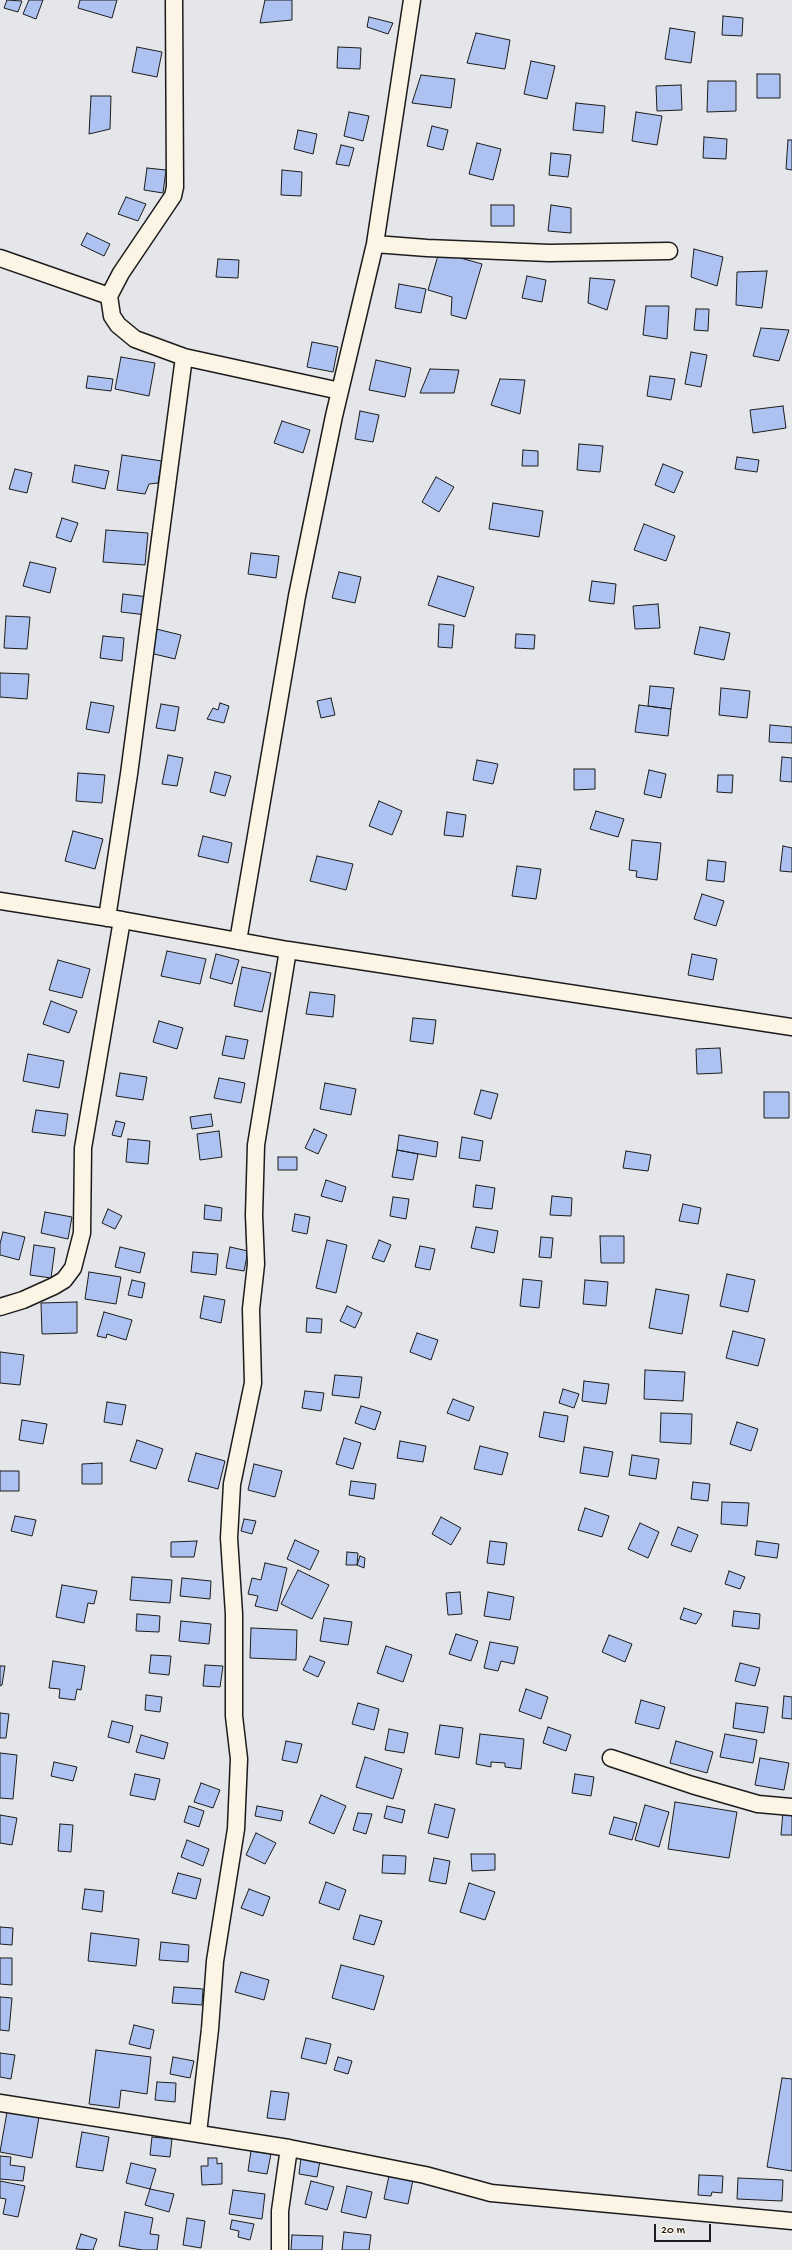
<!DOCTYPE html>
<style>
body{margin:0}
#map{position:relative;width:792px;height:2250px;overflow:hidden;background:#e5e6e9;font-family:"Gochi Hand",sans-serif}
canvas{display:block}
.scale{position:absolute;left:654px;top:2224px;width:57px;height:18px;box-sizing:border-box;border:2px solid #1c1c1c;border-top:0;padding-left:5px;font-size:12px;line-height:14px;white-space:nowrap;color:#1c1c1c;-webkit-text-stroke:3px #fcf5e5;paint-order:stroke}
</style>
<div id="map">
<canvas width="792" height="2250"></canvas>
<div class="scale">20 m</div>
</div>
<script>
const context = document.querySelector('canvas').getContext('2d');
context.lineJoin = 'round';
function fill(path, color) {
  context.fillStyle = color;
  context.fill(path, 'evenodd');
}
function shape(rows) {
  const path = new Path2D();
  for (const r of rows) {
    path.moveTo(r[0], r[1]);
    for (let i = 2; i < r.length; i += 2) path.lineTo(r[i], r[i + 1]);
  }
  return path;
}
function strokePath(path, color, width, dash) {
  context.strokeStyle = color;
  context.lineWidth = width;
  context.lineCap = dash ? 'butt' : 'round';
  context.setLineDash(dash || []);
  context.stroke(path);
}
const building = shape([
 [7,0,22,1,18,12,4,8,7,0],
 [29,0,43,0,36,19,23,14,29,0],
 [80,0,117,0,112,18,78,8,80,0],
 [265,0,292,0,292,20,260,23,265,0],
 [723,16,743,18,742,36,722,35,723,16],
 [369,17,393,23,388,34,367,27,369,17],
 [670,28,695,32,691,63,665,59,670,28],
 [476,33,510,40,505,69,467,63,476,33],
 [137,47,162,52,157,77,132,72,137,47],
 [338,47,361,48,360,69,337,68,338,47],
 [531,61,555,66,547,99,524,94,531,61],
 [757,74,780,74,780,98,757,98,757,74],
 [421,75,455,79,451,108,412,103,421,75],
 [708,81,736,81,736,111,707,112,708,81],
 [681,85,682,110,657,111,656,86,681,85],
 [91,96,111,96,110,129,89,134,91,96],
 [576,103,605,106,603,133,573,130,576,103],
 [349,112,369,116,363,141,344,136,349,112],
 [636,112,662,116,657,145,632,141,636,112],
 [432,126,448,130,443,150,427,146,432,126],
 [298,130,317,134,313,154,294,149,298,130],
 [704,137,727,139,726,159,703,158,704,137],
 [788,140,792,140,792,170,786,169,788,140],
 [477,143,501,149,493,180,469,174,477,143],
 [341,145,354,148,349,166,336,164,341,145],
 [551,153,571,155,568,177,549,175,551,153],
 [147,168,166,170,163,193,144,190,147,168],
 [282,170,302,172,301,196,281,195,282,170],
 [126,197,146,204,138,221,118,214,126,197],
 [491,205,514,205,514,226,491,226,491,205],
 [551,205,571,208,571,233,548,231,551,205],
 [87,233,110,244,104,256,81,245,87,233],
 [694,249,723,257,717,286,691,277,694,249],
 [439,252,482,264,466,319,451,315,452,297,428,290,439,252],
 [218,259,239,260,238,278,216,277,218,259],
 [767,271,762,308,736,305,737,272,767,271],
 [527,276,546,280,542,302,522,298,527,276],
 [590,278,615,280,607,310,588,303,590,278],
 [399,284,426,289,421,313,395,308,399,284],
 [646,306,669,306,667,339,643,335,646,306],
 [696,309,709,309,708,331,694,330,696,309],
 [761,328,789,330,779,361,753,356,761,328],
 [312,342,338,347,333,372,307,367,312,342],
 [691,352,707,355,701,387,685,384,691,352],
 [121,357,155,363,149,396,115,389,121,357],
 [376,360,411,368,405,397,369,390,376,360],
 [430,369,459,370,454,393,420,393,430,369],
 [88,376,113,379,111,391,86,388,88,376],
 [650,376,675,379,671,400,647,396,650,376],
 [500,379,525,380,520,414,491,405,500,379],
 [783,406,786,428,753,433,750,410,783,406],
 [360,411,379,415,373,442,355,439,360,411],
 [282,421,310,430,303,453,274,443,282,421],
 [579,444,603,446,600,472,577,470,579,444],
 [523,450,538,451,538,466,522,466,523,450],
 [122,455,162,461,158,483,149,484,145,494,117,490,122,455],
 [737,457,759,460,757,472,735,469,737,457],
 [663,464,683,472,674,493,655,485,663,464],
 [75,465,109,471,105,489,72,482,75,465],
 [15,469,32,473,27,493,9,489,15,469],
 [436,477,454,487,439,512,422,502,436,477],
 [493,503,543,511,539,537,489,529,493,503],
 [62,518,78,523,71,542,56,537,62,518],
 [644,524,675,536,666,561,634,550,644,524],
 [106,530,148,533,145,565,103,562,106,530],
 [251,553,279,556,276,578,248,574,251,553],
 [30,562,56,568,50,593,23,586,30,562],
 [339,572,361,577,355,603,332,598,339,572],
 [438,576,474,587,465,617,428,605,438,576],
 [592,581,616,584,614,604,589,601,592,581],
 [123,594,149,597,147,615,121,612,123,594],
 [658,604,660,628,635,629,633,606,658,604],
 [6,616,30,617,27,649,4,648,6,616],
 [439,624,454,625,452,648,438,647,439,624],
 [700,627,730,633,724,660,694,654,700,627],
 [156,629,181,635,175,659,150,653,156,629],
 [516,634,535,635,534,649,515,648,516,634],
 [103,636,124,638,122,661,100,658,103,636],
 [0,673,29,674,27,699,0,697,0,673],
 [650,686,674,688,671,709,648,706,650,686],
 [721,688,750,691,747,718,719,715,721,688],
 [331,698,335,715,321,718,317,701,331,698],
 [91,702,114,706,109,733,86,729,91,702],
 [220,703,229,706,224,723,207,719,213,708,218,710,220,703],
 [161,704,179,707,175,731,156,728,161,704],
 [639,705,671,709,668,736,635,732,639,705],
 [770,725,792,727,792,743,769,742,770,725],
 [168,755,183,758,177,786,162,784,168,755],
 [782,757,792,758,792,782,780,781,782,757],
 [477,760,498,764,493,784,473,780,477,760],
 [574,769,595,769,595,789,574,790,574,769],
 [649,770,666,774,661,798,644,794,649,770],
 [215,772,231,776,225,796,210,792,215,772],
 [78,773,105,775,102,803,76,801,78,773],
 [718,775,733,775,732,793,717,792,718,775],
 [379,801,402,811,392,835,369,826,379,801],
 [596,811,624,819,618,837,590,829,596,811],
 [447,812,466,815,463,837,444,835,447,812],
 [73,831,103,839,95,869,65,861,73,831],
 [203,836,232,843,228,863,198,856,203,836],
 [632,840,661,843,657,880,636,877,637,871,629,870,632,840],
 [783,846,792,848,792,872,780,871,783,846],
 [317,856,353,864,346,890,310,881,317,856],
 [708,860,726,862,724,882,706,880,708,860],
 [517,866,541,869,536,899,512,896,517,866],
 [702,894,724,901,716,926,694,919,702,894],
 [167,951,206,959,200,984,161,976,167,951],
 [216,954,239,960,232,984,210,978,216,954],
 [692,954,717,959,713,980,688,975,692,954],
 [58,960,90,969,82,998,49,990,58,960],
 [242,967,271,973,262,1012,234,1006,242,967],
 [310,992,335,995,333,1017,306,1014,310,992],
 [51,1001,77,1011,69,1033,43,1024,51,1001],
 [413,1018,436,1020,433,1044,410,1041,413,1018],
 [159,1021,183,1028,177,1049,153,1042,159,1021],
 [226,1036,248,1040,244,1059,222,1055,226,1036],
 [720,1048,722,1073,697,1074,696,1049,720,1048],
 [28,1054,64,1061,59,1088,23,1081,28,1054],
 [120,1073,147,1077,143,1100,116,1096,120,1073],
 [219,1078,245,1083,241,1103,214,1098,219,1078],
 [325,1083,356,1089,351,1115,320,1109,325,1083],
 [481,1090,498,1094,491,1119,474,1114,481,1090],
 [764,1092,789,1092,789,1118,764,1118,764,1092],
 [36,1110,68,1114,65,1136,32,1132,36,1110],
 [211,1114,213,1126,192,1129,190,1117,211,1114],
 [116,1121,125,1123,121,1137,112,1135,116,1121],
 [314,1129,327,1135,318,1154,305,1148,314,1129],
 [219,1131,222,1157,200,1160,197,1134,219,1131],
 [399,1135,438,1142,436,1157,397,1150,399,1135],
 [462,1137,483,1141,480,1161,459,1158,462,1137],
 [128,1139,150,1141,148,1164,126,1162,128,1139],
 [397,1150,418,1154,413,1180,392,1177,397,1150],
 [626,1151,651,1155,648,1171,623,1168,626,1151],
 [278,1157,297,1157,297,1170,278,1170,278,1157],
 [326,1180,346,1187,342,1202,321,1196,326,1180],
 [476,1185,495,1188,492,1209,473,1207,476,1185],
 [552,1196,572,1198,571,1216,550,1215,552,1196],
 [393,1197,409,1199,406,1219,390,1216,393,1197],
 [683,1204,701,1208,698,1224,679,1221,683,1204],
 [205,1205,222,1208,221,1221,204,1219,205,1205],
 [108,1209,122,1216,115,1229,102,1223,108,1209],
 [45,1212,72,1217,68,1239,41,1233,45,1212],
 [295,1214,310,1217,307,1234,292,1231,295,1214],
 [476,1227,498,1231,494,1253,471,1248,476,1227],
 [3,1232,25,1237,19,1260,0,1255,0,1244,3,1232],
 [600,1236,624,1236,624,1263,601,1263,600,1236],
 [541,1237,553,1238,551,1258,539,1257,541,1237],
 [327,1240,347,1245,336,1293,316,1288,327,1240],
 [379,1240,391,1245,384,1262,372,1258,379,1240],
 [34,1245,55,1248,51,1278,30,1275,34,1245],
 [420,1246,435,1249,430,1270,415,1267,420,1246],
 [120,1247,145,1253,140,1273,115,1267,120,1247],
 [230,1247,248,1251,244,1271,226,1268,230,1247],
 [193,1252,218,1254,216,1275,191,1272,193,1252],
 [89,1272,121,1277,116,1304,85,1299,89,1272],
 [727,1274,755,1280,748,1312,720,1306,727,1274],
 [523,1279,542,1281,539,1308,520,1306,523,1279],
 [132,1280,145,1283,142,1298,128,1295,132,1280],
 [585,1280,608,1282,606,1306,583,1304,585,1280],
 [656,1289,689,1295,682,1334,649,1328,656,1289],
 [204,1296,225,1300,221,1323,200,1318,204,1296],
 [77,1302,77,1333,42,1334,41,1303,77,1302],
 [347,1306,362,1313,355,1328,340,1321,347,1306],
 [104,1312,132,1320,126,1340,107,1334,106,1338,97,1336,104,1312],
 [307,1318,322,1319,321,1333,306,1332,307,1318],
 [733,1331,765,1339,758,1366,726,1358,733,1331],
 [417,1333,438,1340,431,1360,410,1352,417,1333],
 [0,1352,24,1355,20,1385,0,1383,0,1352],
 [645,1370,685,1372,683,1401,644,1399,645,1370],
 [335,1375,362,1377,359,1398,332,1395,335,1375],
 [584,1381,609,1384,606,1404,582,1401,584,1381],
 [563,1389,579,1394,574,1408,559,1403,563,1389],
 [305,1391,324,1393,321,1411,302,1408,305,1391],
 [453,1399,474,1407,469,1421,447,1413,453,1399],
 [107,1402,126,1405,122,1425,104,1422,107,1402],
 [361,1406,381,1412,375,1430,355,1423,361,1406],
 [544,1412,568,1416,564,1442,539,1437,544,1412],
 [661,1413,692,1414,691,1444,660,1442,661,1413],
 [22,1420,47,1424,43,1444,19,1440,22,1420],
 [737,1422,758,1429,751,1451,730,1444,737,1422],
 [344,1438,361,1443,353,1469,336,1464,344,1438],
 [137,1440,163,1449,156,1469,130,1461,137,1440],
 [400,1441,426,1446,423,1462,397,1458,400,1441],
 [480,1446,508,1453,502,1475,474,1469,480,1446],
 [584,1447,613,1452,608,1477,580,1473,584,1447],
 [196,1453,225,1461,218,1489,188,1481,196,1453],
 [632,1455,659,1459,656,1479,629,1475,632,1455],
 [102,1463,102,1484,82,1484,82,1464,102,1463],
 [254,1464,282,1471,275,1497,248,1490,254,1464],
 [0,1471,19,1471,19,1491,0,1491,0,1471],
 [351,1481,376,1484,374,1499,349,1495,351,1481],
 [693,1482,710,1484,708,1501,691,1499,693,1482],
 [722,1502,749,1503,747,1526,721,1524,722,1502],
 [585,1508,609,1516,602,1537,578,1530,585,1508],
 [15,1516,36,1520,32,1536,11,1531,15,1516],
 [441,1517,461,1528,451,1545,432,1534,441,1517],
 [244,1519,256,1521,252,1534,241,1531,244,1519],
 [640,1523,659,1532,648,1558,628,1549,640,1523],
 [678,1527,698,1535,691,1552,671,1545,678,1527],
 [295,1540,319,1551,310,1570,287,1559,295,1540],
 [197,1541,194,1557,171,1557,171,1542,197,1541],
 [490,1541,507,1543,504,1565,487,1563,490,1541],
 [757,1541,779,1544,777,1558,755,1555,757,1541],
 [347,1552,358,1553,357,1565,346,1565,347,1552],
 [360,1556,365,1558,364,1568,357,1565,360,1556],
 [265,1563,287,1568,277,1611,255,1606,258,1596,248,1594,252,1578,261,1580,265,1563],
 [298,1570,329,1585,312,1619,281,1604,298,1570],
 [729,1571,745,1577,740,1589,725,1584,729,1571],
 [132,1577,172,1580,170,1603,130,1600,132,1577],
 [182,1578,211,1581,210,1599,180,1596,182,1578],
 [62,1585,97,1591,94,1604,88,1603,84,1623,56,1617,62,1585],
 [460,1592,462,1614,448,1615,446,1593,460,1592],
 [488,1592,514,1597,510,1620,484,1616,488,1592],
 [684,1608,702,1614,696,1624,680,1619,684,1608],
 [734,1611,760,1614,759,1629,732,1626,734,1611],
 [137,1614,160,1616,159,1632,136,1631,137,1614],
 [324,1618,352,1622,348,1645,320,1641,324,1618],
 [181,1621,211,1624,209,1644,179,1641,181,1621],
 [251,1628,297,1630,296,1660,250,1658,251,1628],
 [456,1634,478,1641,471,1661,449,1654,456,1634],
 [609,1635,632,1644,625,1662,602,1652,609,1635],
 [490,1642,518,1647,514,1664,501,1661,498,1671,484,1668,490,1642],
 [386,1646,412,1655,403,1682,377,1673,386,1646],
 [151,1655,171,1656,169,1675,149,1673,151,1655],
 [310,1656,325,1662,318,1677,303,1670,310,1656],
 [53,1661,85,1666,81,1690,77,1689,75,1700,59,1698,60,1689,49,1688,53,1661],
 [740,1663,760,1668,755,1686,735,1681,740,1663],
 [205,1665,223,1666,220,1687,203,1686,205,1665],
 [0,1666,5,1666,2,1685,0,1686,0,1666],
 [526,1689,548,1697,541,1719,519,1711,526,1689],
 [146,1695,162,1697,160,1712,145,1710,146,1695],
 [784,1696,792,1697,792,1719,782,1718,784,1696],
 [641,1700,665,1707,659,1729,635,1723,641,1700],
 [358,1703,379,1709,374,1730,352,1724,358,1703],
 [736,1703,768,1707,764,1733,733,1728,736,1703],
 [0,1713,9,1714,6,1738,0,1738,0,1713],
 [112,1721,133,1726,129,1743,108,1737,112,1721],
 [440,1725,463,1728,459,1758,435,1754,440,1725],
 [548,1727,571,1735,566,1751,543,1743,548,1727],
 [389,1729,408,1733,404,1753,385,1750,389,1729],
 [480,1734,524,1739,521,1769,505,1767,505,1763,491,1762,491,1767,476,1764,480,1734],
 [725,1734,757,1740,753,1763,720,1757,725,1734],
 [141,1735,168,1743,164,1759,136,1752,141,1735],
 [286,1741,302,1744,297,1763,282,1760,286,1741],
 [676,1741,713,1752,707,1773,670,1763,676,1741],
 [0,1753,17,1755,13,1799,0,1798,0,1753],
 [365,1757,402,1769,393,1799,356,1787,365,1757],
 [760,1758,789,1763,784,1790,755,1785,760,1758],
 [54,1762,77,1767,73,1781,51,1776,54,1762],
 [135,1774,160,1779,155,1800,130,1795,135,1774],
 [575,1774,594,1777,591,1796,572,1793,575,1774],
 [201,1783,220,1790,213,1808,194,1802,201,1783],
 [321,1795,346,1806,334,1834,309,1823,321,1795],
 [675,1802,737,1812,729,1858,668,1849,675,1802],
 [435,1804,455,1809,448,1838,428,1833,435,1804],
 [645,1805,669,1812,659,1847,635,1840,645,1805],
 [189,1806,204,1811,199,1827,184,1822,189,1806],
 [257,1806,283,1811,281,1821,255,1816,257,1806],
 [387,1806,405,1810,402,1823,384,1818,387,1806],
 [783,1811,792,1811,792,1835,781,1835,783,1811],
 [358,1813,372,1814,366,1834,353,1830,358,1813],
 [0,1815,17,1818,12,1845,0,1843,0,1815],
 [614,1817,637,1823,632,1840,609,1834,614,1817],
 [60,1824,73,1825,71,1852,58,1851,60,1824],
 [256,1833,276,1843,265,1864,246,1855,256,1833],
 [187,1840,209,1849,203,1866,181,1857,187,1840],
 [471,1854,495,1854,495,1870,472,1871,471,1854],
 [383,1855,406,1856,405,1874,382,1873,383,1855],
 [434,1858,450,1861,446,1884,429,1881,434,1858],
 [178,1873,201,1879,196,1899,172,1893,178,1873],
 [326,1882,346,1890,339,1910,319,1903,326,1882],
 [469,1883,495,1892,485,1920,460,1912,469,1883],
 [85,1889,104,1891,102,1912,82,1909,85,1889],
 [249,1889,270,1897,263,1916,241,1908,249,1889],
 [360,1915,382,1921,374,1945,353,1939,360,1915],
 [0,1927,13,1928,12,1945,0,1944,0,1927],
 [91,1933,139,1939,136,1966,88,1961,91,1933],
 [161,1942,189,1945,188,1962,159,1960,161,1942],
 [0,1958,12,1958,12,1985,0,1984,0,1958],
 [341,1965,384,1976,374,2010,332,1998,341,1965],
 [241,1972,269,1980,264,2000,235,1992,241,1972],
 [174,1987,203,1989,202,2005,172,2003,174,1987],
 [0,1997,12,1998,9,2031,0,2030,0,1997],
 [134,2025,154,2030,150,2049,129,2044,134,2025],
 [306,2038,331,2044,326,2064,301,2058,306,2038],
 [96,2050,151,2057,147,2094,121,2090,119,2108,89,2104,96,2050],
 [0,2053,15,2055,11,2079,0,2077,0,2053],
 [173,2057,194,2061,190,2078,170,2074,173,2057],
 [338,2057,352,2061,348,2074,334,2070,338,2057],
 [782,2078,792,2079,792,2171,767,2167,782,2078],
 [157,2082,176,2083,175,2102,155,2100,157,2082],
 [271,2091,289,2093,285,2120,267,2118,271,2091],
 [7,2112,39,2117,32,2158,0,2152,7,2112],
 [82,2132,109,2137,103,2171,76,2167,82,2132],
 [152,2137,172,2139,170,2157,150,2155,152,2137],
 [251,2151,271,2154,267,2174,248,2171,251,2151],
 [0,2156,11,2157,10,2165,25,2167,23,2181,0,2179,0,2156],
 [208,2158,217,2158,217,2164,222,2163,222,2184,202,2185,201,2166,208,2166,208,2158],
 [301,2158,320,2161,317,2177,299,2174,301,2158],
 [131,2163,156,2169,150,2189,126,2183,131,2163],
 [390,2171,414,2175,408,2204,384,2199,390,2171],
 [699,2175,723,2176,722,2193,712,2192,711,2196,698,2195,699,2175],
 [738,2178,783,2180,782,2201,737,2199,738,2178],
 [0,2181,25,2186,18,2217,3,2214,6,2199,0,2198,0,2181],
 [311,2181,334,2187,327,2210,305,2204,311,2181],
 [347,2186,372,2192,366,2218,341,2212,347,2186],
 [150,2189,174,2194,169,2212,145,2205,150,2189],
 [233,2190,265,2194,262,2219,229,2214,233,2190],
 [125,2212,153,2218,150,2234,159,2235,157,2250,142,2250,119,2246,125,2212],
 [187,2218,205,2221,201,2248,183,2245,187,2218],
 [232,2220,254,2224,250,2240,238,2237,239,2231,230,2229,232,2220],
 [344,2232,371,2235,369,2250,342,2250,344,2232],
 [81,2234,97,2239,93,2250,76,2249,81,2234],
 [292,2235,323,2236,322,2250,291,2250,292,2235]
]);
fill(building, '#aec2f1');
strokePath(building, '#1c1c1c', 1);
const minor = shape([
 [174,0,175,187,173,196,121,273,109,296,112,316,118,325,135,339,184,357,340,391],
 [375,244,427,248,549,253,669,251],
 [0,258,109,296],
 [0,901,122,920,288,950,792,1027],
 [107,918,129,774,184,357],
 [238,941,297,596,334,416,375,244,412,0],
 [0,1307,23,1300,54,1286,64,1280,73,1268,82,1233,83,1148,122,920],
 [611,1758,692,1785,758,1804,792,1807],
 [0,2103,289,2148,425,2175,491,2193,792,2221],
 [198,2133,210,2029,215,1961,236,1829,239,1759,234,1716,234,1614,229,1538,232,1484,253,1383,251,1309,256,1264,254,1215,256,1145,288,950],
 [280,2250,280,2211,289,2148]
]);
strokePath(minor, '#1c1c1c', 19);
strokePath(minor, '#fcf5e5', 16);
</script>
